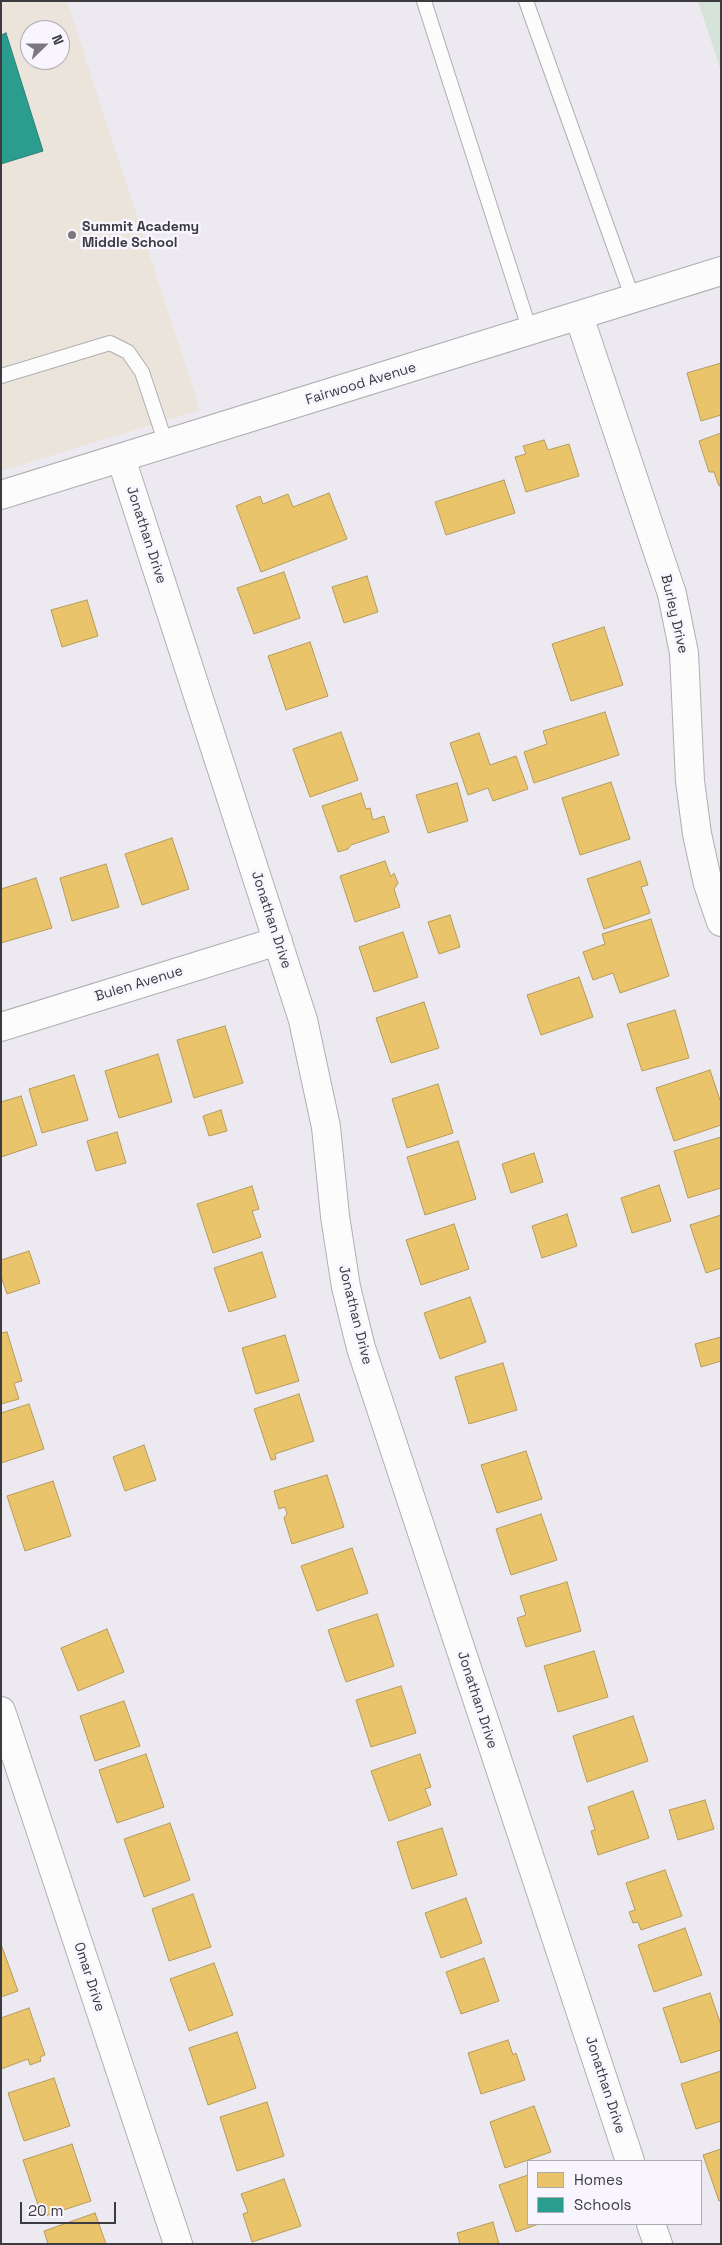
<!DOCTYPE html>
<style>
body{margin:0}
#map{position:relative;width:722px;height:2245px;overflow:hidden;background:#eceaf0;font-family:"Space Grotesk",sans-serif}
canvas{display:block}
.frame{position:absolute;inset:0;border:2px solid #3c3b3f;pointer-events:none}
.legend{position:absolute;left:527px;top:2160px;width:175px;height:65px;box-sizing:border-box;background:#f8f5fe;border:1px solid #adabb2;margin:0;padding:6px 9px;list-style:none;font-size:15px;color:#3c3b3f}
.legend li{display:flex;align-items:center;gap:10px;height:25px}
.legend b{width:25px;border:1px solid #adabb2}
.north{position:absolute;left:20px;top:20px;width:50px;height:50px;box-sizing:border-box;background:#f8f5fe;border:1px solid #adabb2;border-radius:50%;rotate:68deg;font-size:14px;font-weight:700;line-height:20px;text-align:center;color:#3c3b3f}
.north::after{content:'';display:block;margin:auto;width:18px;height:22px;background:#7a787d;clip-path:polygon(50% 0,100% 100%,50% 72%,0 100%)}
.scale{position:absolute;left:20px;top:2202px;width:96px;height:22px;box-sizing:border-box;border:2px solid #3c3b3f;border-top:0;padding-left:6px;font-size:15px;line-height:18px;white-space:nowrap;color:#3c3b3f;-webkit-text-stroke:4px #f8f5fe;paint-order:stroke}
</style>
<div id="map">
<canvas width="722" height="2245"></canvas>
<div class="frame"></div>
<ul class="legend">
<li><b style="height:14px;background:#e9c46a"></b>Homes</li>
<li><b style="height:14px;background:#2a9d8f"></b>Schools</li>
</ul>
<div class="north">N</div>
<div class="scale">20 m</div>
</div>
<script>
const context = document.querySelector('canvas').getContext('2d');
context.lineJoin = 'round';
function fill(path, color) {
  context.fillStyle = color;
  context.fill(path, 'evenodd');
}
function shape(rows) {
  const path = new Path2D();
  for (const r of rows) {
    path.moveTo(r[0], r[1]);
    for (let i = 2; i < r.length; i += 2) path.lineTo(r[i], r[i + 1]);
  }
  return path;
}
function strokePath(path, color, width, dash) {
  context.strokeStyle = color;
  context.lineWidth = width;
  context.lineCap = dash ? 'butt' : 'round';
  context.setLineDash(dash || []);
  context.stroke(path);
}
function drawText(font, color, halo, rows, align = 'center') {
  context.font = font + ' "Space Grotesk",sans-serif';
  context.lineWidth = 5;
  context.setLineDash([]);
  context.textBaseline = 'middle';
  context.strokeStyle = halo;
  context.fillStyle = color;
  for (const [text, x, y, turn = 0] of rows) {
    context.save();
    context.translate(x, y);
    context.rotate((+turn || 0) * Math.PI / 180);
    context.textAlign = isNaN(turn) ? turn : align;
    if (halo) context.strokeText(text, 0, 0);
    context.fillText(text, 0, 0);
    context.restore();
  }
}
fill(shape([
 [1,1,67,1,200,410,1,471],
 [30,30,60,30,60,60,30,60]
]), '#eae4db');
fill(shape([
 [698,1,721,1,721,71]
]), '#d6e3d8');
const homes = shape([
 [721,363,721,415,701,421,687,373,721,363],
 [721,433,721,485,719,486,714,472,709,472,699,441,721,433],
 [544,440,548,450,569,444,579,476,526,492,515,457,526,454,523,446,544,440],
 [504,480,515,513,446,535,435,502,504,480],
 [329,493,347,539,261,572,236,506,260,496,263,504,288,494,293,507,329,493],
 [284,572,300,618,254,634,237,588,284,572],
 [367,576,378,612,344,623,332,587,367,576],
 [87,600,98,636,62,647,51,610,87,600],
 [604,627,623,685,571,701,552,644,604,627],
 [310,642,328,696,286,710,268,656,310,642],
 [605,712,619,755,534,783,524,752,547,744,543,731,605,712],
 [341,732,358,780,310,797,293,749,341,732],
 [479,733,490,765,516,756,528,789,493,801,488,788,468,795,450,743,479,733],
 [611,782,630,839,580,855,562,798,611,782],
 [457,783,468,821,428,833,416,795,457,783],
 [361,793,366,809,370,808,373,820,384,816,389,832,351,845,348,849,338,852,322,806,361,793],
 [172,838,189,889,142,905,125,854,172,838],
 [385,861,391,877,394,873,398,883,394,889,400,907,355,922,340,876,385,861],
 [640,861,648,885,641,887,650,913,604,929,587,879,640,861],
 [106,864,119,907,72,921,60,878,106,864],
 [36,878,52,928,1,943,1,889,36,878],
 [450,915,460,947,439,954,428,922,450,915],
 [651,919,669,976,620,993,613,973,593,980,583,952,605,944,602,934,651,919],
 [403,932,418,977,374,992,359,947,403,932],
 [579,977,593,1017,541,1035,527,995,579,977],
 [424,1002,439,1048,391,1063,376,1018,424,1002],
 [675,1010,689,1058,642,1071,627,1024,675,1010],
 [225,1026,243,1083,194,1098,177,1040,225,1026],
 [158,1054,172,1102,119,1118,105,1071,158,1054],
 [710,1070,721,1103,721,1125,674,1141,656,1088,710,1070],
 [74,1075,88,1120,42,1133,29,1089,74,1075],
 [438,1084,453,1133,407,1148,392,1099,438,1084],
 [21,1096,37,1145,1,1157,1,1102,21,1096],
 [221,1110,227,1131,209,1136,203,1116,221,1110],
 [117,1132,126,1163,96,1171,87,1141,117,1132],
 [721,1137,721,1188,688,1198,674,1151,721,1137],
 [458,1141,476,1199,425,1215,407,1157,458,1141],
 [534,1153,543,1182,511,1193,502,1164,534,1153],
 [659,1185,671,1221,632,1233,621,1198,659,1185],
 [252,1186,259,1209,252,1211,261,1237,213,1253,197,1204,252,1186],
 [567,1214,577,1246,542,1258,532,1226,567,1214],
 [721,1215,721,1268,706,1273,690,1225,721,1215],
 [454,1224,469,1269,421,1285,406,1240,454,1224],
 [29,1251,40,1283,7,1294,1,1276,1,1260,29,1251],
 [262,1252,276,1297,229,1312,214,1268,262,1252],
 [470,1297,486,1342,440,1359,424,1313,470,1297],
 [7,1332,22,1381,14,1383,19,1399,1,1404,1,1333,7,1332],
 [285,1335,299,1381,256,1394,242,1348,285,1335],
 [721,1337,721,1361,701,1367,695,1344,721,1337],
 [503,1363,517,1410,469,1424,455,1377,503,1363],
 [299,1394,314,1441,275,1454,276,1459,271,1460,254,1409,299,1394],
 [29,1404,44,1449,1,1463,1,1413,29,1404],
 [144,1445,156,1480,125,1491,113,1457,144,1445],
 [526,1451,542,1499,497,1513,481,1465,526,1451],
 [327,1475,344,1527,292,1544,284,1518,287,1514,285,1507,279,1509,274,1491,327,1475],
 [53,1481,71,1536,25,1551,7,1496,53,1481],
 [541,1514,557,1560,511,1575,496,1529,541,1514],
 [352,1548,368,1593,317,1611,301,1566,352,1548],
 [567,1582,581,1631,526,1647,517,1618,526,1615,520,1596,567,1582],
 [377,1614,394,1666,346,1682,328,1630,377,1614],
 [107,1629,124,1672,78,1691,61,1648,107,1629],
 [594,1651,608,1697,558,1712,544,1666,594,1651],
 [401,1686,416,1733,371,1747,356,1700,401,1686],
 [124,1701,140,1746,95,1761,80,1716,124,1701],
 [633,1716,648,1761,587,1782,573,1736,633,1716],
 [146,1754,164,1807,117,1823,99,1770,146,1754],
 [420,1754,431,1787,425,1789,431,1805,389,1821,371,1771,420,1754],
 [633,1791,649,1838,598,1855,591,1831,595,1830,588,1807,633,1791],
 [705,1800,714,1829,678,1840,669,1810,705,1800],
 [170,1823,190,1880,144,1897,124,1839,170,1823],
 [442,1828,457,1875,412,1889,397,1842,442,1828],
 [665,1870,682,1916,641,1930,638,1922,633,1923,629,1912,635,1910,626,1883,665,1870],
 [193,1894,211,1947,169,1961,152,1909,193,1894],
 [466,1898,482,1943,441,1958,425,1913,466,1898],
 [685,1928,702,1975,654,1992,638,1945,685,1928],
 [1,1944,18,1991,1,1997,1,1944],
 [484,1958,499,2001,461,2014,446,1972,484,1958],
 [214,1963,233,2015,189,2031,170,1979,214,1963],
 [710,1993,721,2025,721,2050,681,2063,663,2008,710,1993],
 [29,2008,45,2055,40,2057,41,2061,30,2065,28,2059,1,2069,1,2018,29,2008],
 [237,2032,256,2088,208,2105,189,2048,237,2032],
 [508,2040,513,2055,516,2053,525,2080,481,2094,468,2053,508,2040],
 [721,2071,721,2121,696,2129,681,2084,721,2071],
 [54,2078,70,2126,24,2141,8,2093,54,2078],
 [267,2102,284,2156,237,2171,220,2117,267,2102],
 [534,2106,551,2152,505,2168,490,2122,534,2106],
 [72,2144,91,2201,42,2217,23,2160,72,2144],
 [721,2149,721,2200,719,2201,703,2155,721,2149],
 [528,2175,528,2224,539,2224,516,2232,499,2185,528,2175],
 [284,2179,301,2226,252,2242,243,2214,248,2212,241,2194,284,2179],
 [95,2213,106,2244,48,2244,44,2231,95,2213],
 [493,2222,499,2244,460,2244,457,2233,493,2222]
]);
fill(homes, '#e9c46a');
strokePath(homes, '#b59b5d', 1);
const schools = shape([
 [6,33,43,151,1,164,1,35,6,33]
]);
fill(schools, '#2a9d8f');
strokePath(schools, '#2f8077', 1);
const lane = shape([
 [424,1,530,331],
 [526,1,633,299],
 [1,376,110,343,128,352,142,372,166,444]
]);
const street = shape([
 [579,316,672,594,684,653,690,781,697,834,708,884,721,922],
 [121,458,303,1020,326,1127,335,1216,346,1287,361,1348,630,2161],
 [1,1027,278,941],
 [1,1711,178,2244],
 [651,2224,658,2244]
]);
const secondary = shape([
 [1,495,721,271]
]);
strokePath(lane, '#afaeb2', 16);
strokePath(street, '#afaeb2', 30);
strokePath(secondary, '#afaeb2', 30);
strokePath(lane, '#fcfcfd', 14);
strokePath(street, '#fcfcfd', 28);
strokePath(secondary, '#fcfcfd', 28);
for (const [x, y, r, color] of [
 [72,235,5,"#7a787d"]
]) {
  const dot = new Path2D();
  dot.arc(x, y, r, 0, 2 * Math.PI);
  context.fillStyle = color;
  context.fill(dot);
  strokePath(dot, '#f8f5fe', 2);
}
drawText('bold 14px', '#3c3b3f', '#f8f5fe', [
 ["Summit Academy",82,227],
 ["Middle School",82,243]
], 'left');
drawText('14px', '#3c3b3f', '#f8f5fe', [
 ["Fairwood Avenue",361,384,-17],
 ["Jonathan Drive",146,535,72],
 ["Burley Drive",674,614,77],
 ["Jonathan Drive",271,920,72],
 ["Bulen Avenue",139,984,-17],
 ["Jonathan Drive",355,1315,76],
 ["Jonathan Drive",477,1700,72],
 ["Omar Drive",89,1977,72],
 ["Jonathan Drive",605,2085,72]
]);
</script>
